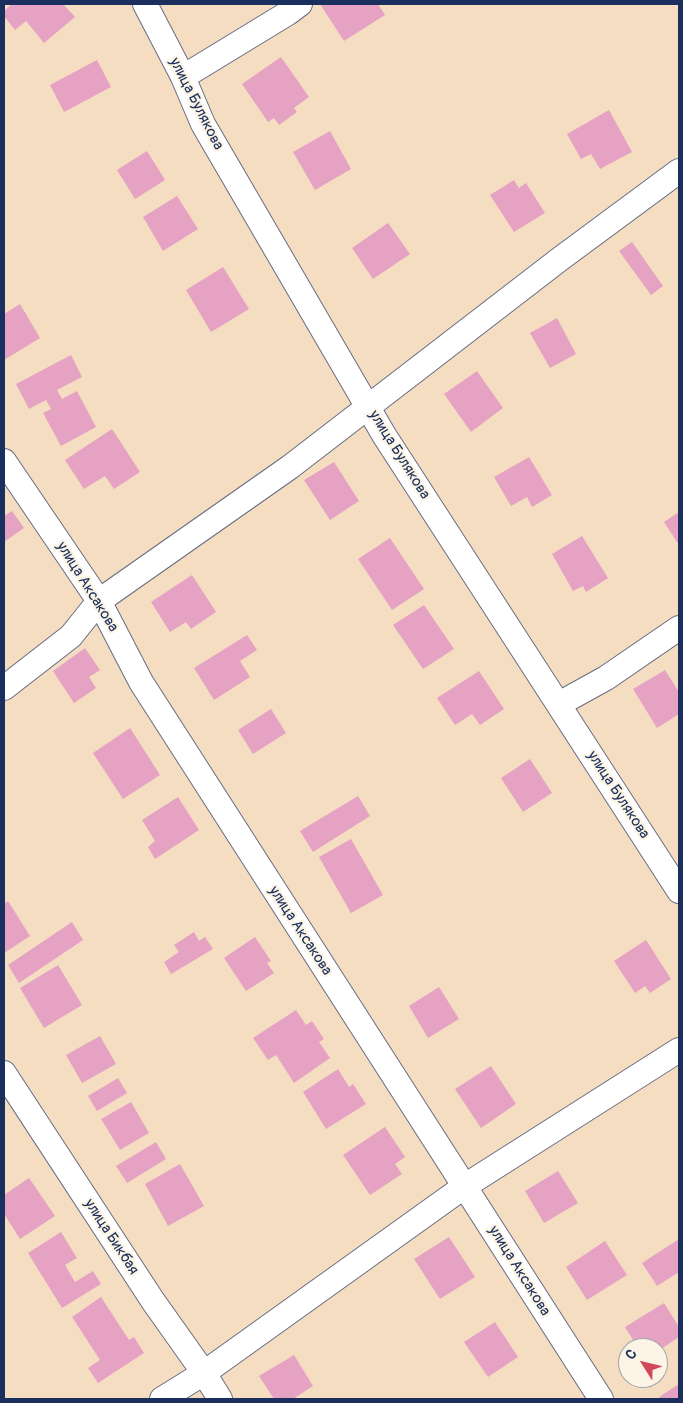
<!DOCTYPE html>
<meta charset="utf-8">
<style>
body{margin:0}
#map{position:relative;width:683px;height:1403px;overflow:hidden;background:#f5ddc2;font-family:Pangolin,sans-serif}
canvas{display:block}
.frame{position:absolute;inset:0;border:5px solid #1b2f5e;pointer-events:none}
.north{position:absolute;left:618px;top:1338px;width:50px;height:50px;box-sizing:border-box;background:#fcf5e5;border:1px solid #a2a6af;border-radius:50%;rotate:306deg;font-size:14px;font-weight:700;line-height:20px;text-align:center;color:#1b2f5e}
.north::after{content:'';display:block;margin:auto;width:18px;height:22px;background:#d1495b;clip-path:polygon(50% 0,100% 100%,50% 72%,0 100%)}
</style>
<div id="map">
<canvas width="683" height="1403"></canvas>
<div class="frame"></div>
<div class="north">С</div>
</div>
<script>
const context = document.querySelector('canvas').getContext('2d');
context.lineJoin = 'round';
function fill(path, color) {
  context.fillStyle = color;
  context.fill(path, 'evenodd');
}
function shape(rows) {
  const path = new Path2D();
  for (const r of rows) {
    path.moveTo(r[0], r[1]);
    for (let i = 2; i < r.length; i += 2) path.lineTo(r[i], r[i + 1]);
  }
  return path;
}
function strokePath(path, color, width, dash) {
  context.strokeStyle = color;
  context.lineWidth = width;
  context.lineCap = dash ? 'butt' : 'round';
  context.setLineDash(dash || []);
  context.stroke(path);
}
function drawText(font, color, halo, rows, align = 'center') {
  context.font = font + ' Pangolin,sans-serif';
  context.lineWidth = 4.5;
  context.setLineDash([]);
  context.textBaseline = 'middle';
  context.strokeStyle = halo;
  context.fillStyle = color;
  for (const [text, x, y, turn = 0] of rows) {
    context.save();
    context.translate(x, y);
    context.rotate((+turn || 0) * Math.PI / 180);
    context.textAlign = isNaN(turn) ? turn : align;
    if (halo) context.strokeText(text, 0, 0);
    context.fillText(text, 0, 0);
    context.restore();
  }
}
fill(shape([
 [12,4,63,4,75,17,44,43,26,21,15,30,4,16,4,11],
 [320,4,378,4,385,15,344,41],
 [281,57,309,97,294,108,297,112,279,125,274,118,268,122,242,84],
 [97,60,111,87,64,112,50,85],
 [609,110,632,152,600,169,591,154,581,159,567,134],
 [330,131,351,169,315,190,293,152],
 [147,151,165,180,135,199,117,170],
 [514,180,519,188,526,183,545,213,514,232,490,195],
 [177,196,198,229,163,251,143,217],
 [388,223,410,254,373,279,352,248],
 [632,242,663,286,651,295,619,251],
 [223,267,249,309,211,332,186,290],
 [20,304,40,338,4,360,4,314],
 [557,318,576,354,550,368,530,333],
 [71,355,82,377,57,390,62,399,77,391,96,427,61,446,43,413,51,409,46,400,29,409,16,384],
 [477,371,503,408,471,432,444,394],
 [112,429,140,472,114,489,105,476,84,489,65,460],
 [529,457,552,495,532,507,527,497,511,506,494,477],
 [334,462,359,501,330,520,304,480],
 [12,511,24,528,4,542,4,516],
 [679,512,679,545,664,522],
 [582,536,608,578,586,592,583,586,573,591,552,554],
 [390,538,424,589,392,610,358,559],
 [192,575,216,612,191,629,186,622,170,632,151,602],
 [424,605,454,649,423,669,393,625],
 [247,635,257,650,240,661,250,677,214,700,194,668],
 [85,648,100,670,89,677,96,688,74,703,53,671],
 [665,670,679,692,679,714,657,728,633,689],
 [479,671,504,709,480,725,472,714,455,725,437,698],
 [271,709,286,733,253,754,238,730],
 [130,728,160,775,123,799,93,753],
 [530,759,552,793,523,812,501,778],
 [358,796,370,816,313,852,300,831],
 [178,797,199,830,155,859,148,847,155,841,142,820],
 [351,839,383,895,351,913,319,857],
 [8,901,30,936,4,953,4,904],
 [72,922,83,940,19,983,8,965],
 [194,932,199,941,205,937,213,949,171,974,164,962,179,952,174,945],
 [255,937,271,961,267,963,274,973,246,991,224,958],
 [646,940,671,979,650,993,645,986,635,993,614,961],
 [58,965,82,1005,44,1028,20,988],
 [439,987,459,1019,428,1038,409,1006],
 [296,1010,306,1025,312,1021,324,1039,319,1042,330,1058,294,1083,276,1055,268,1060,253,1038],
 [100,1036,116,1064,82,1083,66,1055],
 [491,1066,516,1104,481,1128,455,1089],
 [338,1069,349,1087,353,1084,366,1104,326,1129,303,1092],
 [118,1078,127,1093,97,1111,88,1096],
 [131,1102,149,1133,120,1150,101,1119],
 [385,1127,405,1157,395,1164,402,1174,370,1195,343,1155],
 [156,1142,166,1159,127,1183,116,1166],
 [180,1164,204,1206,168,1226,145,1184],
 [558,1171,578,1203,544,1223,525,1191],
 [29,1178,55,1216,20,1239,4,1214,4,1195],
 [61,1232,77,1258,65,1265,75,1282,93,1271,101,1284,62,1308,28,1253],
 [449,1237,475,1277,440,1299,414,1259],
 [679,1239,679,1272,657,1286,642,1263],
 [605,1241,627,1275,587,1300,566,1267],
 [101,1297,129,1340,134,1337,144,1353,98,1383,88,1368,100,1360,72,1317],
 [664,1303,679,1327,679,1337,658,1351,658,1348,638,1348,625,1327],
 [495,1322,518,1357,488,1377,464,1342],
 [294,1355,313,1386,293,1399,274,1399,259,1376],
 [679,1384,679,1399,661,1399,659,1397]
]), '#e5a2c3');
const minor = shape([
 [145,4,183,77,203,124,384,435,679,891],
 [183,77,288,13,300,4],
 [4,461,99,601,141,682,601,1399],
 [4,688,71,636,99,601,290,467,560,259,679,171],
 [559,704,606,678,679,628],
 [4,1073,153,1301,204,1373,220,1399],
 [162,1399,204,1373,465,1186,679,1050]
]);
strokePath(minor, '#676c81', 26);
strokePath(minor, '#fff', 24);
drawText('15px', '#1b2f5e', '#fcf5e5', [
 ["улица Булякова",196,104,63],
 ["улица Булякова",399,455,58],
 ["улица Аксакова",87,587,58],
 ["улица Булякова",618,795,57],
 ["улица Аксакова",300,931,57],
 ["улица Бикбая",111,1237,57],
 ["улица Аксакова",519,1271,58]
]);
</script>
